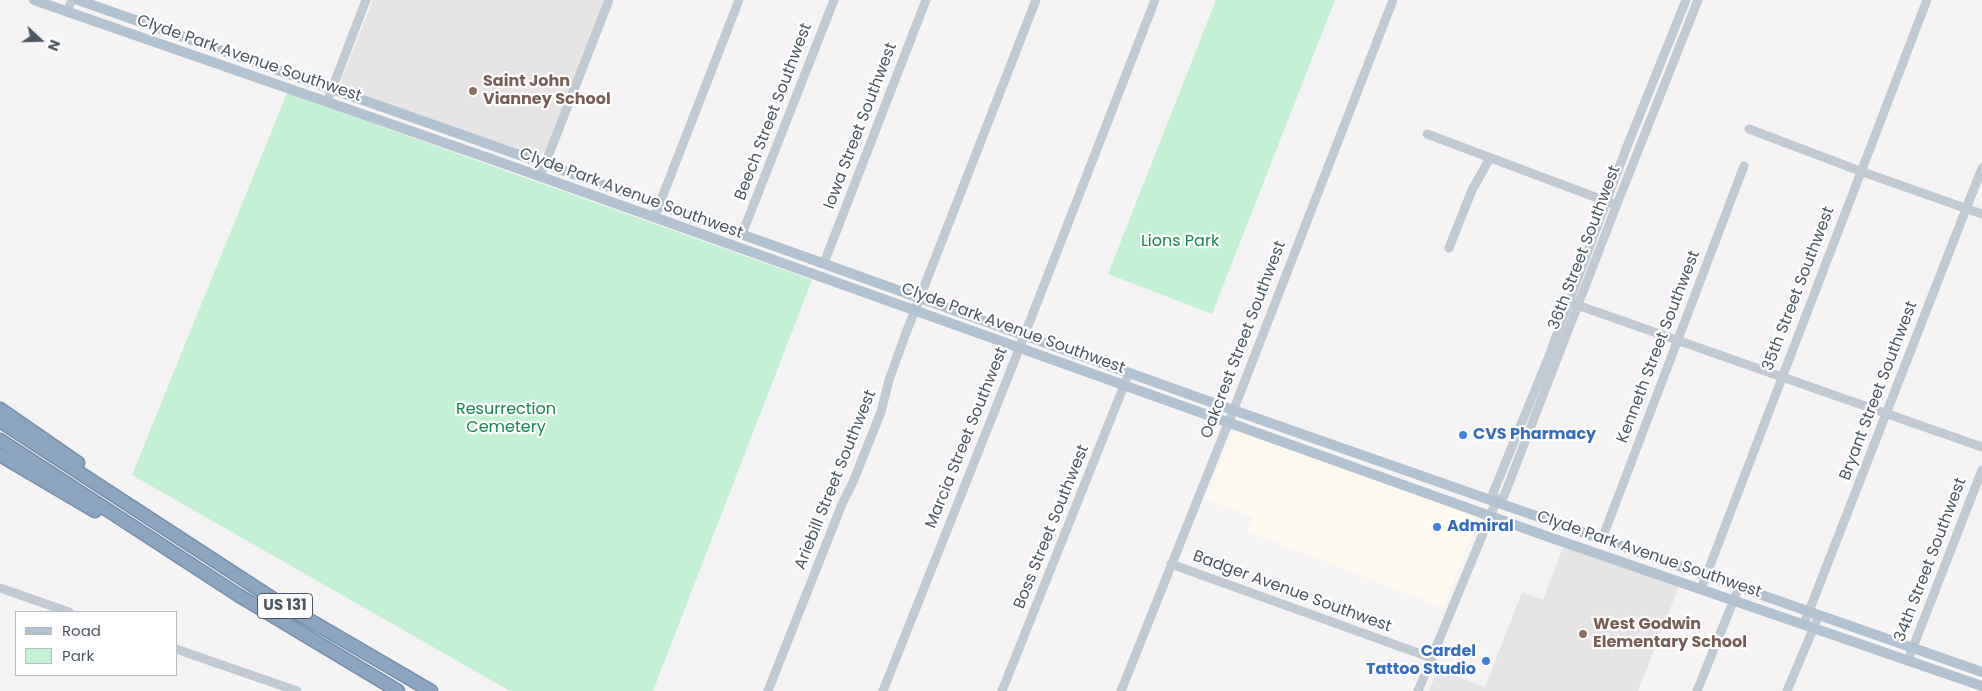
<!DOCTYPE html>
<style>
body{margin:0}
#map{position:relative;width:1982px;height:691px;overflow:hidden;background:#f5f3f3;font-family:Poppins,sans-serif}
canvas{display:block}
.legend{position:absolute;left:15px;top:611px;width:162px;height:65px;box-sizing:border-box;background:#fff;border:1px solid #b7bbc0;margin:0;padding:6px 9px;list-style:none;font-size:15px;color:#4a5661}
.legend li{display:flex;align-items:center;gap:10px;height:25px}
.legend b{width:25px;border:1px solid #b7bbc0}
.north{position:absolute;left:15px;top:15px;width:50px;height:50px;-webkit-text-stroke:4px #fff;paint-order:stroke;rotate:111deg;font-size:14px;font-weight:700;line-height:20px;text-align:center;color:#4a5661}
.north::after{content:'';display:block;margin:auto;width:18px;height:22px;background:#4a5661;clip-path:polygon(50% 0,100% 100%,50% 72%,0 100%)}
</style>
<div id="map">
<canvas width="1982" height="691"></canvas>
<ul class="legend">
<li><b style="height:6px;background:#b3c2d1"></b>Road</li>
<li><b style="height:14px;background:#c3f1d5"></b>Park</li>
</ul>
<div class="north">N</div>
</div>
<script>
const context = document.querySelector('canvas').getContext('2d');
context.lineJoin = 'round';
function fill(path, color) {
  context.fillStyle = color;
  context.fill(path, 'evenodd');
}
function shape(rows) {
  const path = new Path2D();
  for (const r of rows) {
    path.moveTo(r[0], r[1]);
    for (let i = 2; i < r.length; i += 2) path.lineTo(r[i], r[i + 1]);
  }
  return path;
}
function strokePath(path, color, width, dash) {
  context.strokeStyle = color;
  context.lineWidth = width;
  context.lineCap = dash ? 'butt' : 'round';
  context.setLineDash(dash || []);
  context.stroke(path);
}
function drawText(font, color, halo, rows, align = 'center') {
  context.font = font + ' Poppins,sans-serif';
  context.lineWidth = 4.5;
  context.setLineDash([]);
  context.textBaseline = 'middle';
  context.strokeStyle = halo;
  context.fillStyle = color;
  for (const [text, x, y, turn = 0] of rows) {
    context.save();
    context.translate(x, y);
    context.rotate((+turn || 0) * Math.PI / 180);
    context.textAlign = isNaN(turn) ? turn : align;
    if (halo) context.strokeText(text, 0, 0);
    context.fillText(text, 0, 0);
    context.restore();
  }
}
fill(shape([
 [1238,430,1472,514,1476,524,1443,608,1248,531,1253,518,1205,498,1229,438]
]), '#fdf9ef');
fill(shape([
 [373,0,605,0,546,151,538,156,342,88,341,80],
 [1564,545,1679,586,1638,691,1429,691,1438,669,1485,687,1522,592,1543,600]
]), '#e6e4e5');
fill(shape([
 [1216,0,1335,0,1212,314,1108,274],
 [287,93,812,280,653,691,510,691,132,475]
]), '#c3f1d5');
const highway = shape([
 [0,409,78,463],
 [0,421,275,600,431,691],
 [0,440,238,595,398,691],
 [0,455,95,511]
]);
strokePath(highway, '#7690ad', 15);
strokePath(shape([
 [67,12,72,0],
 [327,102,366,0],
 [1749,129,1860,171,1982,214],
 [1427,134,1611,203],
 [540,177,609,0],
 [654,218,739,0],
 [742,234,834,0],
 [1449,248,1472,190,1490,158],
 [824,263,926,0],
 [1574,304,1982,447],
 [1496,502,1493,493,1547,361,1626,149,1686,0],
 [1602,539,1744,166],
 [1171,564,1432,658],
 [0,588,69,612],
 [1701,589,1927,0],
 [1804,624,1982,168],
 [176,649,297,691],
 [1908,660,1982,470],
 [768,691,842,504,853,482,881,412,889,380,906,333,1036,0],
 [883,691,1014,362,1155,0],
 [1002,691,1129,373],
 [1121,691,1237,401,1393,0],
 [1418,691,1496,502,1504,496,1617,204,1698,0],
 [1697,691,1739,587],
 [1787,691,1819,615]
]), '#c1cad2', 9);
strokePath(shape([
 [34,0,497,161,1546,536,1982,686],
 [78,0,545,164,1233,410,1982,672]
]), '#b3c2d1', 10);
strokePath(highway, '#8ba5c1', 12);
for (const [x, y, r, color] of [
 [473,91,5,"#8d6e63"],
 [1463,435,5,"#3f7fe0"],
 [1437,527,5,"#3f7fe0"],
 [1583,634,5,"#8d6e63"],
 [1486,661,5,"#3f7fe0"]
]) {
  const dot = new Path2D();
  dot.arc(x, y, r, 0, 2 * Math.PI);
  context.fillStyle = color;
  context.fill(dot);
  strokePath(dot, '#fff', 2);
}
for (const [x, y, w] of [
 [285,606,55]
]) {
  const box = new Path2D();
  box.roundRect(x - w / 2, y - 12.5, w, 25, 4);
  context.fillStyle = '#fff';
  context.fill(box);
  strokePath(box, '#4a5661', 1);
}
drawText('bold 15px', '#4a5661', null, [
 ["US 131",285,606]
]);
drawText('16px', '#4a5661', '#fff', [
 ["Clyde Park Avenue Southwest",249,59,19],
 ["Beech Street Southwest",774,112,-69],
 ["Iowa Street Southwest",861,126,-69],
 ["Clyde Park Avenue Southwest",631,194,20],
 ["36th Street Southwest",1585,248,-69],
 ["35th Street Southwest",1799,289,-69],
 ["Clyde Park Avenue Southwest",1013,329,20],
 ["Oakcrest Street Southwest",1244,340,-69],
 ["Kenneth Street Southwest",1659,347,-69],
 ["Bryant Street Southwest",1879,391,-69],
 ["Marcia Street Southwest",967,438,-68],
 ["Ariebill Street Southwest",836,480,-68],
 ["Boss Street Southwest",1052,527,-68],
 ["Clyde Park Avenue Southwest",1649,555,19],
 ["34th Street Southwest",1931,560,-69],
 ["Badger Avenue Southwest",1292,592,20]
]);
drawText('bold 16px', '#785e54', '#fff', [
 ["Saint John",483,82],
 ["Vianney School",483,100],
 ["West Godwin",1593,625],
 ["Elementary School",1593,643]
], 'left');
drawText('16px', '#17864f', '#fff', [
 ["Lions Park",1180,242],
 ["Resurrection",506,410],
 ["Cemetery",506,428]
]);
drawText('bold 16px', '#366cbe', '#fff', [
 ["CVS Pharmacy",1473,435],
 ["Admiral",1447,527],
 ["Cardel",1476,652,"right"],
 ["Tattoo Studio",1476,670,"right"]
], 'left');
</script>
